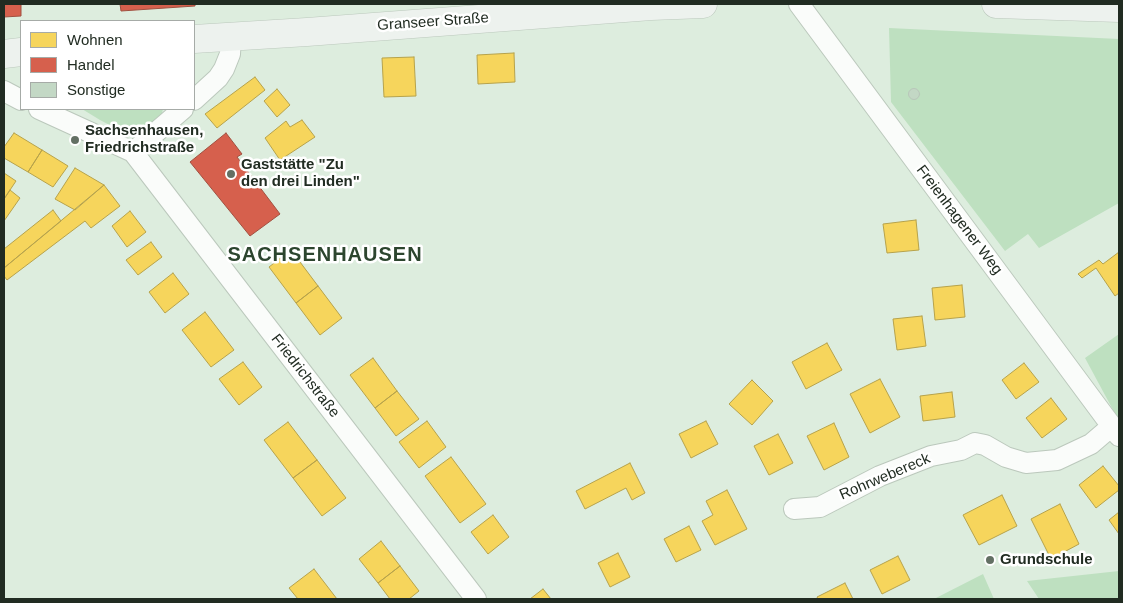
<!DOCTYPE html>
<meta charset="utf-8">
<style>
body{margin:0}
#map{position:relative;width:1123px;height:603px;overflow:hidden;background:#ddedde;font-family:Arial,sans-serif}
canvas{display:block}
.frame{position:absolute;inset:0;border:5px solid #212c22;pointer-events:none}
.legend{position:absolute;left:20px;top:20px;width:175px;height:90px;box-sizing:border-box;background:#fff;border:1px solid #a6aba7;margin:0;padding:6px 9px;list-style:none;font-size:15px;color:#212c22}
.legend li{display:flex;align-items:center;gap:10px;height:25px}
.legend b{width:25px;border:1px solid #a6aba7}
</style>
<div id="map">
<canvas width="1123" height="603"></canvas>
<div class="frame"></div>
<ul class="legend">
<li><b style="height:14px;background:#f6d55c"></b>Wohnen</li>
<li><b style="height:14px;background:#d6604d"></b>Handel</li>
<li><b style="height:14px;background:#c3d8c5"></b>Sonstige</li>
</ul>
</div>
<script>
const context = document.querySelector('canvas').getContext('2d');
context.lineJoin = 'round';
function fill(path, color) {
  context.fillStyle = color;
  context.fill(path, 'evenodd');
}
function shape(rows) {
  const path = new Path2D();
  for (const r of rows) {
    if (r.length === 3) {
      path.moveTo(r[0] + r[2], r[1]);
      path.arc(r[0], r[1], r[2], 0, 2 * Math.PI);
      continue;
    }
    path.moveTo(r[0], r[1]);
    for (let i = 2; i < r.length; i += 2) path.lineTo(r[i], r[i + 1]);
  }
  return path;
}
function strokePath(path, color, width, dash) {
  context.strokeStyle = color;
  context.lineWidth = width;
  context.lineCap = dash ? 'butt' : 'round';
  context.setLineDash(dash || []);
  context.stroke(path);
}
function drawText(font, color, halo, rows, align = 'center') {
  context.font = font + ' Arial,sans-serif';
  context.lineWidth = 5;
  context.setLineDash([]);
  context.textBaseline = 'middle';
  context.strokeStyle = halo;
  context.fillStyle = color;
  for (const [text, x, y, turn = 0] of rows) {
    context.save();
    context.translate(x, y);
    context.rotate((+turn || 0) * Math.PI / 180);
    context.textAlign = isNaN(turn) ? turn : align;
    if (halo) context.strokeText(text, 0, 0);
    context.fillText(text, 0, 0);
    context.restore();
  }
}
fill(shape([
 [889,28,1119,39,1119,203,1039,248,1028,234,1005,251,891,102],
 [82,109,163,109,161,117,140,135,119,130,100,120],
 [1119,334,1119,421,1085,358],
 [1119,571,1119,599,1039,599,1027,581],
 [983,574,994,599,934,599]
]), '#bee0c0');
const homes = shape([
 [514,53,515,82,478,84,477,55,514,53],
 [414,57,416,96,384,97,382,58,414,57],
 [255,77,265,90,217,128,205,114,255,77],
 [277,89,290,105,277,117,264,101,277,89],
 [302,120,315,137,280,160,265,138,286,121,290,127,302,120],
 [14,133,42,150,28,172,4,158,4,147,14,133],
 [42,150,68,166,53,187,28,172,42,150],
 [75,168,104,185,75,210,55,199,75,168],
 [4,173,16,181,4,199,4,173],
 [104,185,120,206,91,228,85,221,7,280,4,276,4,268,104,185],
 [10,190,20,198,4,221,4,199,10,190],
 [53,210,61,221,4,268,4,249,53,210],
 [130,211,146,232,127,247,112,226,130,211],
 [916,220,919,250,887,253,883,224,916,220],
 [151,242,162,257,138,275,126,260,151,242],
 [291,250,318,286,296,303,269,267,291,250],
 [1119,252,1119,293,1115,296,1096,268,1082,278,1078,274,1099,260,1103,264,1119,252],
 [173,273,189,294,165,313,149,292,173,273],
 [962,285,965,317,935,320,932,288,962,285],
 [318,286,342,318,320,335,296,303,318,286],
 [205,312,234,350,211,367,182,330,205,312],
 [922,316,926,346,897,350,893,319,922,316],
 [827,343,842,370,806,389,792,362,827,343],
 [373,358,397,391,375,408,350,375,373,358],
 [243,362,262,387,239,405,219,379,243,362],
 [1024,363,1039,382,1016,399,1002,380,1024,363],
 [880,379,900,417,870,433,850,394,880,379],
 [752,380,773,401,752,425,729,404,752,380],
 [397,391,419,419,396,436,375,408,397,391],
 [952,392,955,417,923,421,920,396,952,392],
 [1051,398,1067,419,1042,438,1026,418,1051,398],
 [427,421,446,447,419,468,399,442,427,421],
 [706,421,718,444,691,458,679,434,706,421],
 [288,422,317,460,293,478,264,440,288,422],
 [834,423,849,457,824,470,807,436,834,423],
 [778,434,793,463,769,475,754,446,778,434],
 [451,457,486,504,460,523,425,476,451,457],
 [317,460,346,498,322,516,293,478,317,460],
 [630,463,645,493,632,500,626,488,585,509,576,491,630,463],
 [1103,466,1119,486,1119,490,1096,508,1079,485,1103,466],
 [727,490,747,529,715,545,702,521,713,515,706,501,727,490],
 [1002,495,1017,526,979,545,963,515,1002,495],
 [1060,504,1079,544,1051,559,1031,519,1060,504],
 [1119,512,1119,534,1109,520,1119,512],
 [493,515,509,537,488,554,471,532,493,515],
 [689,526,701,550,676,562,664,539,689,526],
 [381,541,400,566,378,583,359,559,381,541],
 [618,553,630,577,610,587,598,563,618,553],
 [898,556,910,580,882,594,870,570,898,556],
 [400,566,419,591,409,599,390,599,378,583,400,566],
 [314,569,337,599,298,599,289,588,314,569],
 [845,583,853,599,818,599,817,597,845,583],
 [543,589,551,599,530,599,543,589]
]);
fill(homes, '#f6d55c');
strokePath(homes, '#b6a24b', 1);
const shops = shape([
 [4,4,21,4,21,16,4,17,4,4],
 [120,4,195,4,195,6,121,11,120,4],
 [226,133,242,154,237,157,280,214,250,236,190,162,226,133]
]);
fill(shops, '#d6604d');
strokePath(shops, '#a05040', 1);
const building = shape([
 [914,94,5.5]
]);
fill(building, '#c3d8c5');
strokePath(building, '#b9c6ba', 1);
const minor = shape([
 [799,4,1119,436],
 [4,91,21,100],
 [194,100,218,78,224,69,230,54,231,37],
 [39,109,133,152,476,599],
 [133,152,183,109],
 [794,509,820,507,880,476,931,456,961,450,975,443,985,445,1006,457,1026,463,1057,460,1091,444,1112,426]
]);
const secondary = shape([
 [996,4,1119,8],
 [194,39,307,32,651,6,703,4],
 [4,54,21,52]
]);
strokePath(minor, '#bbc8bc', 22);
strokePath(secondary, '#bbc8bc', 29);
strokePath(minor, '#fafcfa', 20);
strokePath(secondary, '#edf2ee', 28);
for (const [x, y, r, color] of [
 [75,140,5,"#637064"],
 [231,174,5,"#637064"],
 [990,560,5,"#637064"]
]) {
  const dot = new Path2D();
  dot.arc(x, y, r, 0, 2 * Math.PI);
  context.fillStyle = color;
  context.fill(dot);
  strokePath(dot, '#fff', 2);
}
drawText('15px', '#212c22', '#fff', [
 ["Granseer Straße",433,22,-4],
 ["Freienhagener Weg",959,220,53],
 ["Friedrichstraße",305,376,52],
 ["Rohrwebereck",885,477,-23]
]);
drawText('bold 15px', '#212c22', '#fff', [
 ["Sachsenhausen,",85,131],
 ["Friedrichstraße",85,148],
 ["Gaststätte \"Zu",241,165],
 ["den drei Linden\"",241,182],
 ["Grundschule",1000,560]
], 'left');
context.letterSpacing = '1px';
drawText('bold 20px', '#2c452e', '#fff', [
 ["SACHSENHAUSEN",325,255]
]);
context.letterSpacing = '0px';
</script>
